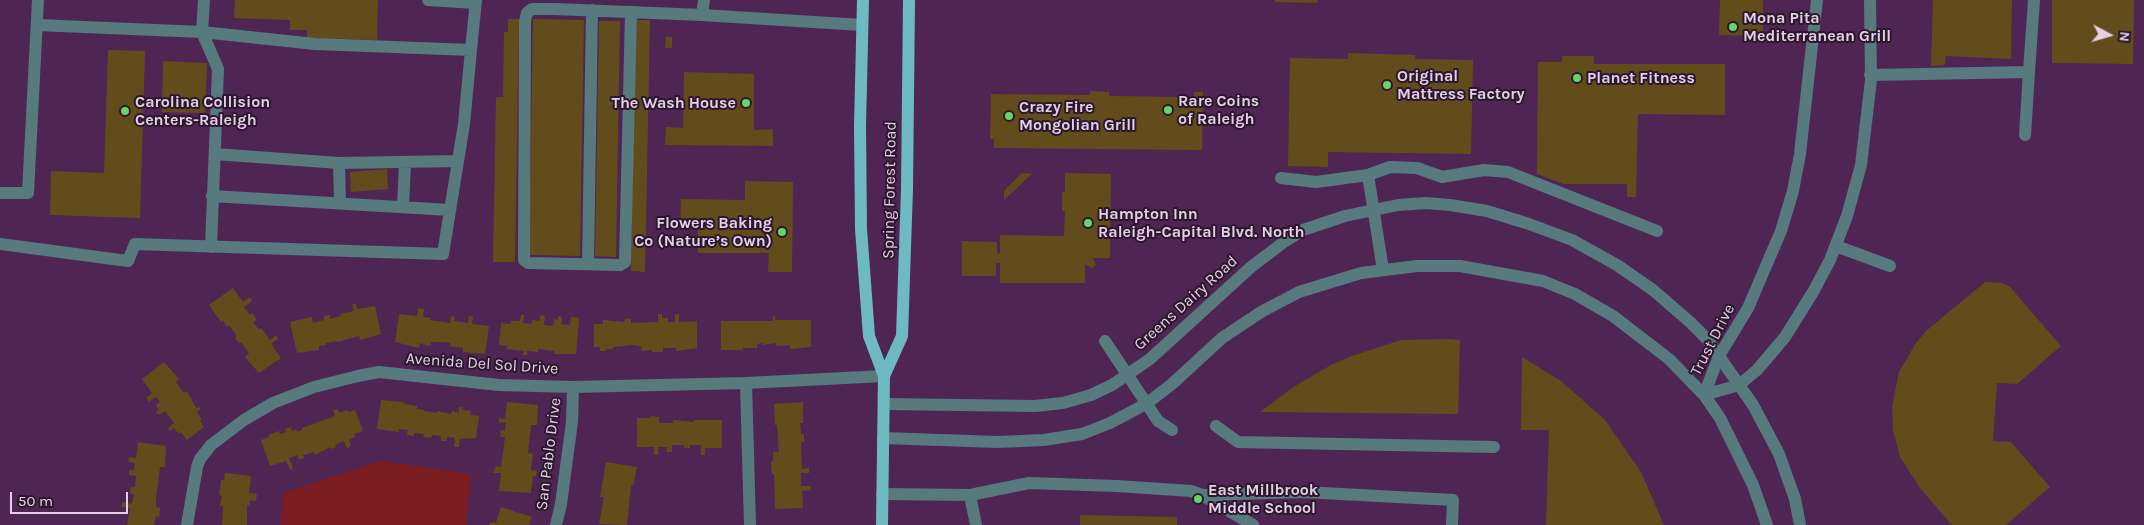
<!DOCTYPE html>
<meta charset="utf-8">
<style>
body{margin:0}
#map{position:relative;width:2144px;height:525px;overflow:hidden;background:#4f2653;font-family:Karla,sans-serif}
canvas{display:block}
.north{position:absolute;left:2084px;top:10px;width:50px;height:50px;-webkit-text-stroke:4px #2b182c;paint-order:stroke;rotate:96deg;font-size:14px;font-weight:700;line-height:20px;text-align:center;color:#e6cde8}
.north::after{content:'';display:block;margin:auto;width:18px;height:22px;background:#e6cde8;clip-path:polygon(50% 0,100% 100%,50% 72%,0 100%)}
.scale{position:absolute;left:10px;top:492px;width:118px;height:22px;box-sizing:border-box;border:2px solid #e6cde8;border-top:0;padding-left:6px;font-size:15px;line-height:18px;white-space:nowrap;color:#e6cde8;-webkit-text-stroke:4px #2b182c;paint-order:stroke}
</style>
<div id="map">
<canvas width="2144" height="525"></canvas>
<div class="north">N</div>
<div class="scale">50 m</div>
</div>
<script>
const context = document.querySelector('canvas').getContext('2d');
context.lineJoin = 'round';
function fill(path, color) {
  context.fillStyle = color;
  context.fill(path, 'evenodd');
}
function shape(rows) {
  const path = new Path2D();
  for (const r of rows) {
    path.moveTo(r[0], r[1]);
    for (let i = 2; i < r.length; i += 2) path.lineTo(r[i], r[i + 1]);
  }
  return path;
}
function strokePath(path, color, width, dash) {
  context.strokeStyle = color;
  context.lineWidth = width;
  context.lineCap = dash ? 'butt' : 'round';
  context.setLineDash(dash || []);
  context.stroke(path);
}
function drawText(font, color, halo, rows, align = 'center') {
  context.font = font + ' Karla,sans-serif';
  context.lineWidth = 4;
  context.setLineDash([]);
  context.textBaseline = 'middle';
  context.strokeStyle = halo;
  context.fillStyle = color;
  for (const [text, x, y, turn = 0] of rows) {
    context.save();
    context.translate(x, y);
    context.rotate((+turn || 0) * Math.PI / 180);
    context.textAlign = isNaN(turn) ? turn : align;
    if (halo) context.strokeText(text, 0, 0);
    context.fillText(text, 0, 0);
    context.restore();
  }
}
fill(shape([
 [381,461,471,474,466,525,281,525,283,493]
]), '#7b1d20');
fill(shape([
 [235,0,378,0,377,40,314,38,314,41,307,40,307,30,290,30,290,20,234,18],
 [1275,0,1318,0,1317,3,1275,2],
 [1720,0,1763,0,1763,36,1719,35],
 [1933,0,2012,0,2011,59,1946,56,1945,65,1931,66],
 [2052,0,2134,0,2133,64,2052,63],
 [508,19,519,19,515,262,493,262,496,97,503,97,504,32,508,32],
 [533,19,584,20,580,256,529,255],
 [635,20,650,20,645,272,631,271],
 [599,21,620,21,616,257,595,256],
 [666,37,672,37,672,48,665,48],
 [108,50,145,51,140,218,50,215,51,171,104,173],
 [1348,53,1415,55,1415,59,1473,60,1471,154,1328,152,1328,167,1288,166,1290,58,1348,59],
 [1562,56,1594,56,1594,64,1725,64,1725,115,1638,114,1636,197,1627,197,1627,184,1564,184,1537,174,1538,62,1562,62],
 [163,61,207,63,205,113,162,112],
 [684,72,754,74,754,130,773,129,773,146,665,145,666,127,683,128],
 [1090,91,1109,92,1109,96,1193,97,1194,92,1203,92,1202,150,994,148,994,139,990,139,991,94,1090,95],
 [387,169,388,189,351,192,350,172],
 [1022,173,1032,174,1004,200,1004,191],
 [1065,173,1111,174,1110,258,1093,258,1096,265,1092,268,1085,264,1085,283,1000,283,1000,263,996,263,996,276,962,276,962,241,997,242,997,253,1000,254,1000,235,1064,236,1065,211,1062,211,1062,192,1065,192],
 [745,181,793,182,792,272,768,272,769,253,698,253,698,223,680,223,681,199,745,200],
 [1985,282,2002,283,2010,287,2061,346,2017,384,1997,383,1993,441,2011,442,2050,487,2006,525,1952,525,1920,488,1900,457,1893,430,1892,407,1899,372,1916,343,1926,331],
 [233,288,243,302,250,297,252,301,244,307,250,315,252,313,257,320,253,322,259,330,261,328,270,340,276,335,278,339,271,344,281,358,259,373,245,357,249,353,241,342,239,343,235,338,237,336,229,325,227,327,223,320,221,322,209,305],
 [352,304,356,304,357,309,375,306,381,334,360,340,359,336,338,342,338,341,326,343,326,345,319,346,319,350,297,353,290,322,312,317,313,323,324,320,324,316,330,315,330,319,341,316,340,314,354,311],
 [418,308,424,309,423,317,431,318,430,320,450,323,451,316,455,317,454,321,468,323,469,316,473,316,472,324,489,326,485,354,463,352,463,348,450,346,450,343,444,342,431,342,430,346,420,343,419,348,395,342,399,314,417,316],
 [658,314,662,314,662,318,668,318,668,322,675,322,675,314,679,314,679,322,697,321,697,348,676,351,676,348,663,348,663,352,652,352,652,350,641,351,642,347,634,345,613,347,613,349,606,349,606,351,600,351,600,347,594,347,594,324,603,324,603,320,624,322,625,319,631,318,631,323,658,322],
 [521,315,524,315,523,323,532,324,532,320,540,321,540,315,545,316,544,325,553,326,554,319,558,320,558,316,562,317,561,324,570,325,571,317,579,318,576,354,554,354,554,351,538,349,538,352,527,351,527,355,523,355,524,351,507,349,507,346,499,345,501,323,511,324,511,321,520,321],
 [773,316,775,316,775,320,811,320,811,347,790,349,790,345,776,346,776,343,763,345,762,343,757,344,757,348,743,348,743,350,721,350,721,321,773,321],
 [1447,339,1460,340,1458,414,1260,412,1295,386,1331,365,1349,357,1401,340],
 [1522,357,1561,381,1605,420,1641,472,1664,525,1546,525,1549,430,1521,430],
 [164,362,179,379,176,382,184,393,187,391,196,408,199,407,201,409,197,412,202,420,200,421,204,427,187,440,181,432,179,434,174,428,170,431,168,428,174,423,165,411,159,415,156,412,159,410,156,405,160,402,156,397,149,402,146,398,152,393,142,379],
 [381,400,404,402,404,404,417,406,417,409,424,410,424,411,437,413,437,411,451,414,452,411,457,412,458,415,459,407,463,407,462,410,471,411,470,415,479,416,476,438,460,439,459,447,454,447,455,438,447,437,446,441,441,441,441,436,432,435,431,438,423,437,424,434,414,433,414,436,407,435,408,430,399,429,399,432,377,429],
 [507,402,538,405,537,425,531,425,528,453,533,454,531,470,537,471,536,476,533,476,531,493,499,491,501,473,493,473,496,466,501,467,505,437,500,437,501,430,505,431,506,423,499,422,499,418,505,419],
 [803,402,803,423,800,423,801,434,804,434,804,442,801,442,802,469,809,468,809,473,801,473,801,486,810,486,811,490,802,491,803,508,775,509,774,474,772,474,771,462,773,461,773,452,779,452,777,425,775,425,774,404],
 [337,409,339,413,347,410,348,412,355,410,363,431,354,434,355,437,349,440,351,446,347,448,344,441,335,445,336,447,331,449,330,447,315,455,314,452,303,455,304,458,299,460,297,455,289,458,293,468,290,470,286,461,270,466,261,440,269,437,268,435,279,431,280,434,286,432,285,429,291,427,292,431,296,429,297,432,302,430,302,428,335,416,333,410],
 [650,416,659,417,659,423,673,423,673,420,694,422,694,420,722,420,722,448,705,448,705,455,701,455,701,445,690,445,690,448,684,448,684,445,672,445,672,452,667,452,667,447,658,447,658,455,654,455,654,447,637,447,637,418,650,418],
 [138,442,166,446,165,467,160,467,156,499,156,507,160,508,159,517,156,516,154,525,127,525,130,508,121,507,122,502,132,504,134,494,130,494,131,487,135,487,136,476,129,475,129,470,134,470,135,463,128,462,129,457,136,458],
 [606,462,637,467,633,486,631,485,627,525,599,524,604,497,600,497],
 [225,473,251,476,249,493,257,494,256,501,250,500,249,506,247,505,247,525,222,525,223,506,220,506,222,496,219,495,221,480,224,480],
 [501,507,532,517,529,525,489,525,490,522,496,523],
 [1080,515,1177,517,1177,525,1080,525]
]), '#634c1b');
strokePath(shape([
 [204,0,202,32,218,69,211,247],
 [428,0,476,3],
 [631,12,625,262,620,265,528,263,524,260,525,21,527,13,532,9,555,9,702,15,862,25],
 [702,15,704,0],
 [37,25,202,32,315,44,471,50,476,0],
 [1870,75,2029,72,2034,0],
 [2025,135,2029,72],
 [215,154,339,163,458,161],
 [339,163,340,203],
 [1368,175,1383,270],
 [1281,178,1316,182,1368,175,1390,167,1417,168,1442,177,1484,170,1508,172,1657,231],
 [0,193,28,193,38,0],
 [212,196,450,210],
 [403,207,405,163],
 [0,244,128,261,135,244,443,254,464,124,471,50],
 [1836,246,1890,266],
 [588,264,592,10],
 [1105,341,1158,421,1172,430],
 [746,383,750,525],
 [1704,395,1739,385,1757,370,1785,337,1813,292,1830,260,1847,216,1861,165,1871,80,1870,0],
 [1704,395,1719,356,1748,308,1781,231,1793,191,1800,154,1817,0],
 [884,404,1035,406,1063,403,1091,395,1112,385,1150,359,1251,267,1284,242,1303,230,1345,216,1398,205,1426,203,1450,205,1487,211,1529,224,1572,240,1617,265,1653,290,1690,322,1707,339,1753,405,1779,454,1795,499,1800,525],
 [1216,426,1238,442,1494,447],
 [883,438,998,442,1044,440,1082,434,1110,423,1146,404,1172,384,1222,338,1261,312,1299,292,1361,273,1417,266,1460,266,1543,281,1575,294,1613,316,1669,359,1704,395,1720,418,1753,485,1767,525],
 [882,494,970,495,976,525],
 [970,495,1029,483,1117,486,1191,491,1202,495,1253,525],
 [1202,495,1304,492,1453,500,1452,525],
 [187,525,197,467,200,459,211,445,244,420,273,403,314,387,358,376,379,372,499,385,573,387,746,383,884,376],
 [556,525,561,504,572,422,573,387]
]), '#577a7e', 12);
strokePath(shape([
 [863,0,860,126,861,229,869,336,884,376,882,525],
 [884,376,902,336,907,189,909,0]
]), '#6ebac2', 12);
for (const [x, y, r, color] of [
 [1733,27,5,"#66d467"],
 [1577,78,5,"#66d467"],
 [1387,85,5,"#66d467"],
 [746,103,5,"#66d467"],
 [1168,110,5,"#66d467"],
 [125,111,5,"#66d467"],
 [1009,116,5,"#66d467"],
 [1088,223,5,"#66d467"],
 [782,232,5,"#66d467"],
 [1198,499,5,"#66d467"]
]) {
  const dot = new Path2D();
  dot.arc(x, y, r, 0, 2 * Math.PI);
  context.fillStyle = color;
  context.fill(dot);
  strokePath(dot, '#2b182c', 2);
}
drawText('bold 16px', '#e6cde8', '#2b182c', [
 ["Mona Pita",1743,18],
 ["Mediterranean Grill",1743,36],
 ["Original",1397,76],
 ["Mattress Factory",1397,94],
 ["Planet Fitness",1587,78],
 ["Rare Coins",1178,101],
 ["of Raleigh",1178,119],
 ["Carolina Collision",135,102],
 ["Centers-Raleigh",135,120],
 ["The Wash House",736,103,"right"],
 ["Crazy Fire",1019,107],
 ["Mongolian Grill",1019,125],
 ["Hampton Inn",1098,214],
 ["Raleigh-Capital Blvd. North",1098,232],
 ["Flowers Baking",772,223,"right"],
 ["Co (Nature’s Own)",772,241,"right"],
 ["East Millbrook",1208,490],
 ["Middle School",1208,508]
], 'left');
drawText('16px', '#e6cde8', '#2b182c', [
 ["Spring Forest Road",890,190,-89],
 ["Greens Dairy Road",1186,303,-42],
 ["Trust Drive",1713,340,-63],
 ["Avenida Del Sol Drive",482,364,4],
 ["San Pablo Drive",549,454,-83]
]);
</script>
